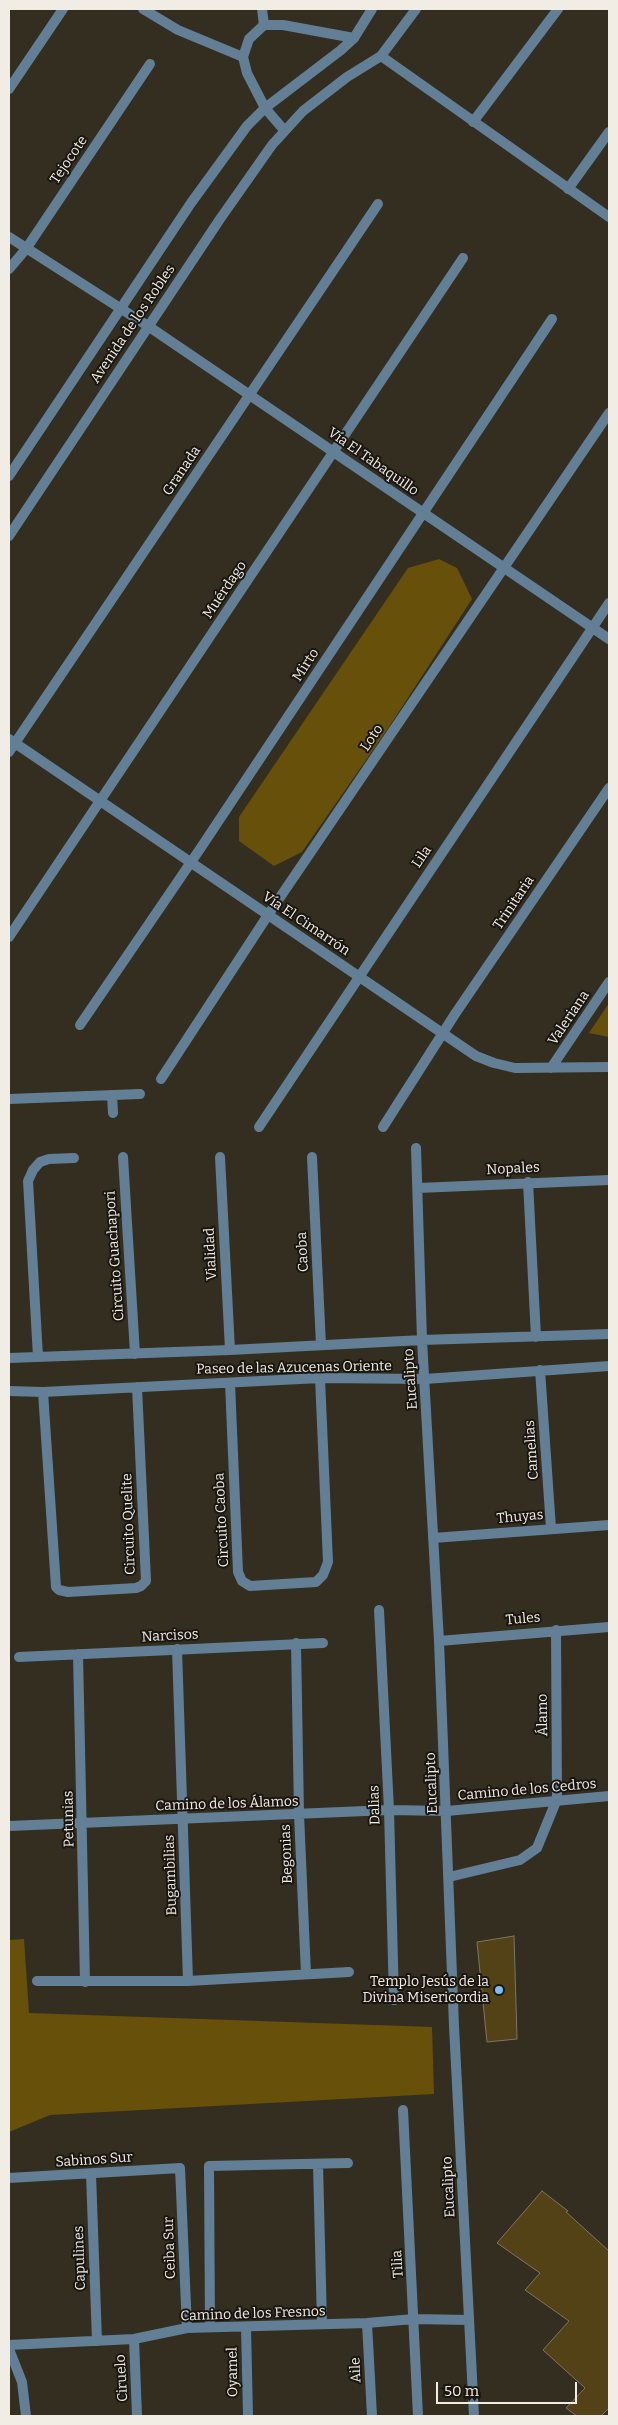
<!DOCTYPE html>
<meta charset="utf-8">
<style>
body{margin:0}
#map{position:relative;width:618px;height:2425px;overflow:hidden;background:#332e20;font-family:Bitter,serif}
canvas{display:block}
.frame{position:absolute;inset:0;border:10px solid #f1ede5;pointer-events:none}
.scale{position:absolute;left:436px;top:2382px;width:141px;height:22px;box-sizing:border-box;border:2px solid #f1ede5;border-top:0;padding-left:6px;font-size:15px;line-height:18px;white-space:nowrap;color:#f1ede5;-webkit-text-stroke:4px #191610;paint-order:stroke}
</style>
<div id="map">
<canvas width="618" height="2425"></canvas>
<div class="frame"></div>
<div class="scale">50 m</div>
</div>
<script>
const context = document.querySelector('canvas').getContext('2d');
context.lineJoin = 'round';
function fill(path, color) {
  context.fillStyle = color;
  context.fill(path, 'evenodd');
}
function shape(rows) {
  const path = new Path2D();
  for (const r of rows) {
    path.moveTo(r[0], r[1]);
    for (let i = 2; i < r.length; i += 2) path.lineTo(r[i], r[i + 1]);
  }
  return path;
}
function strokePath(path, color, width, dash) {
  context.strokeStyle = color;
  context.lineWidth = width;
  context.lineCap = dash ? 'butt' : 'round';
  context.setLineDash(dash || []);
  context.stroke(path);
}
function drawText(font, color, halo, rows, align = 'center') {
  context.font = font + ' Bitter,serif';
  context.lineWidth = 4;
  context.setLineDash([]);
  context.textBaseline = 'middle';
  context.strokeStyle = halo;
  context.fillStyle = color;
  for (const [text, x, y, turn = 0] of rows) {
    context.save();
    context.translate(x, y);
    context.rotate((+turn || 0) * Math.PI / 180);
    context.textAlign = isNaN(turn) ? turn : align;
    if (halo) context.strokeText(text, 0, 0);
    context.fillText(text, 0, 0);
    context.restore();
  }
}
fill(shape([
 [439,559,457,568,472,599,389,727,302,852,274,866,239,841,239,817,408,568],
 [609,1003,609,1037,589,1033],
 [24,1939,29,2013,432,2027,434,2094,50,2115,9,2132,9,1940]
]), '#675009');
const building = shape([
 [514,1936,517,2039,487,2042,477,1942,514,1936],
 [542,2191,568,2211,566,2212,609,2251,609,2408,601,2416,577,2416,566,2408,585,2388,543,2350,569,2321,525,2290,540,2273,497,2243,542,2191]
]);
fill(building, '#534216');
strokePath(building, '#7d7667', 1);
strokePath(shape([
 [449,1877,520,1860,537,1848,557,1799]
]), '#627f96', 10);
strokePath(shape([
 [143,9,178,30,243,57],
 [262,9,264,25],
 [381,56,609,217],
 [9,89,63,9],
 [473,122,558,9],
 [284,130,265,108,247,73,243,57,249,39,264,25,283,25,354,38],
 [568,189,609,132],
 [9,237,148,326,609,639],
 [9,269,26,249,150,64],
 [9,739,476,1056,494,1063,515,1068,609,1067],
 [9,752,378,204],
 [9,937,463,258],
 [80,1025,202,846,552,319],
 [551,1068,609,982],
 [161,1079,268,915,609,413],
 [112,1095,113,1113],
 [9,1099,140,1094],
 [259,1127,609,603],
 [383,1127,455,1014,609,788],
 [416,1148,422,1340,439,1641,454,2026,474,2416],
 [123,1157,135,1354],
 [220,1157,230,1350],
 [312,1157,321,1345],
 [528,1182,536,1337],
 [418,1188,609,1180],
 [38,1357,28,1181,33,1170,40,1162,49,1159,74,1158],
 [9,1358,230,1350,422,1340,609,1334],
 [540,1370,551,1528],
 [230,1383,238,1572,242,1581,250,1586,316,1582,323,1575,328,1562,320,1378],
 [9,1391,43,1392,320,1378,425,1379,609,1366],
 [43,1392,56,1587,59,1590,68,1592,136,1588,141,1586,146,1581,137,1387],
 [433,1538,609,1525],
 [379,1610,389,1810,394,2000],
 [556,1630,557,1799],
 [439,1641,609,1627],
 [296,1643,299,1814,306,1974],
 [177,1649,188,1981],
 [78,1654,85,1982],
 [19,1657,323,1643],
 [9,1826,389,1810,447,1811,609,1796],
 [37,1981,188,1981,349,1972],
 [403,2110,418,2416],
 [318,2164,322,2324],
 [91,2174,97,2341],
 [9,2178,180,2168,187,2328],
 [367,2323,372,2416],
 [210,2327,209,2166,348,2163],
 [246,2327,248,2416],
 [134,2339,137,2416],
 [9,2345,134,2339,187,2328,367,2323,414,2319,469,2320],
 [9,2349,22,2382,26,2416]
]), '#627f96', 10);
strokePath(shape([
 [9,476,191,203,247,126,265,108,341,50,354,38,372,9],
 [9,536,220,219,272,145,303,111,347,77,381,56,416,9]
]), '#627f96', 10);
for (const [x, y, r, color] of [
 [499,1990,5,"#77bff7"]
]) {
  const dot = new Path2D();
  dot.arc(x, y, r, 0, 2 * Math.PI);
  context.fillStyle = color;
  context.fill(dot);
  strokePath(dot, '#191610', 2);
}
drawText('14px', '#f1ede5', '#191610', [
 ["Tejocote",69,160,-56],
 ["Avenida de los Robles",133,324,-56],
 ["Vía El Tabaquillo",373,462,35],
 ["Granada",182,471,-56],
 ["Muérdago",225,590,-56],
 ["Mirto",306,665,-57],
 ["Loto",372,738,-56],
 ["Lila",422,857,-56],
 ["Trinitaria",514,903,-56],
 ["Vía El Cimarrón",306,924,34],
 ["Valeriana",569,1018,-56],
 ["Nopales",513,1169,-3],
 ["Caoba",303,1252,-93],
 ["Vialidad",211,1254,-93],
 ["Circuito Guachapori",115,1256,-94],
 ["Paseo de las Azucenas Oriente",294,1368,-1],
 ["Eucalipto",411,1379,-94],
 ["Camelias",532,1450,-94],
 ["Thuyas",520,1517,-5],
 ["Circuito Caoba",222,1520,-93],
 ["Circuito Quelite",129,1524,-92],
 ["Tules",523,1619,-5],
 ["Narcisos",170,1636,-3],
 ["Álamo",543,1715,-91],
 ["Eucalipto",432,1783,-92],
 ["Camino de los Cedros",527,1790,-5],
 ["Camino de los Álamos",227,1804,-2],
 ["Dalias",375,1805,-92],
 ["Petunias",69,1819,-91],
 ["Begonias",287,1854,-92],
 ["Bugambilias",171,1875,-92],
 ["Sabinos Sur",94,2160,-4],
 ["Eucalipto",449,2187,-93],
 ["Ceiba Sur",170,2248,-92],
 ["Capulines",80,2258,-92],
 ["Tilia",398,2264,-93],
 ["Camino de los Fresnos",253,2314,-2],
 ["Aile",356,2370,-93],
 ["Oyamel",233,2372,-91],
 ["Ciruelo",122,2378,-93]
]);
drawText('14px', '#f1ede5', '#191610', [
 ["Templo Jesús de la",489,1982],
 ["Divina Misericordia",489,1998]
], 'right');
</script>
